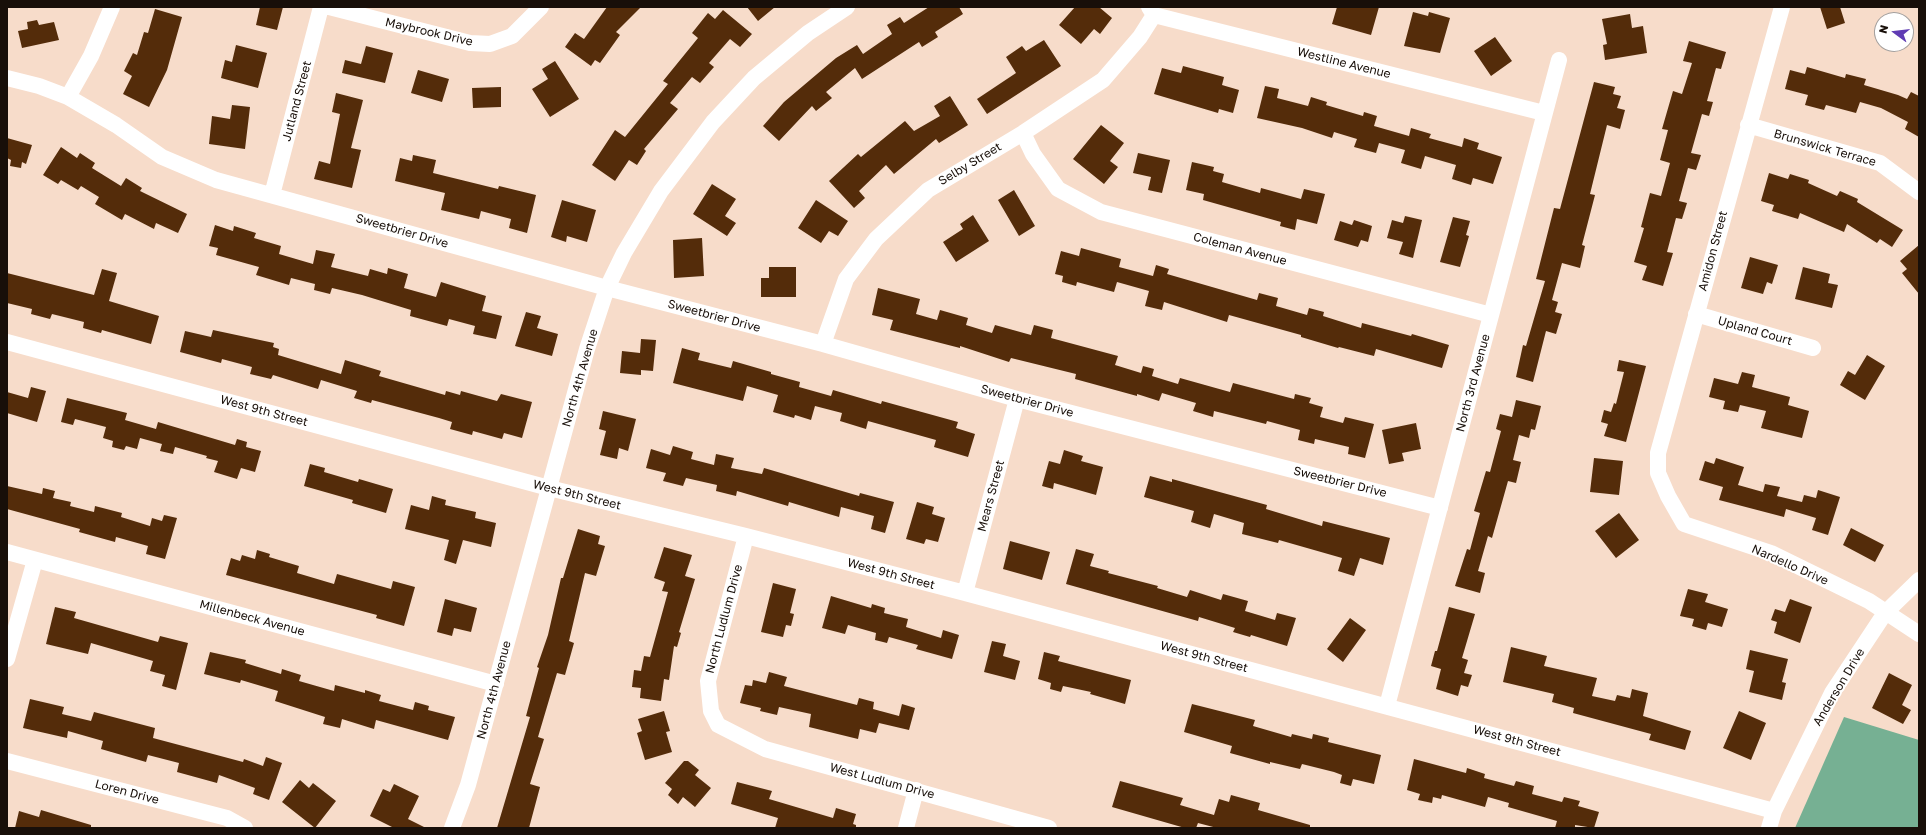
<!DOCTYPE html>
<style>
body{margin:0}
#map{position:relative;width:1926px;height:835px;overflow:hidden;background:#f7dcca;font-family:"Golos Text",sans-serif}
canvas{display:block}
.frame{position:absolute;inset:0;border:8px solid #180f09;pointer-events:none}
.north{position:absolute;left:1874px;top:12px;width:40px;height:40px;box-sizing:border-box;background:#fff;border:1px solid #a39f9d;border-radius:50%;rotate:285deg;font-size:11px;font-weight:700;line-height:16px;text-align:center;color:#180f09}
.north::after{content:'';display:block;margin:auto;width:14px;height:18px;background:#603cb4;clip-path:polygon(50% 0,100% 100%,50% 72%,0 100%)}
</style>
<div id="map">
<canvas width="1926" height="835"></canvas>
<div class="frame"></div>
<div class="north">N</div>
</div>
<script>
const context = document.querySelector('canvas').getContext('2d');
context.lineJoin = 'round';
function fill(path, color) {
  context.fillStyle = color;
  context.fill(path, 'evenodd');
}
function shape(rows) {
  const path = new Path2D();
  for (const r of rows) {
    path.moveTo(r[0], r[1]);
    for (let i = 2; i < r.length; i += 2) path.lineTo(r[i], r[i + 1]);
  }
  return path;
}
function strokePath(path, color, width, dash) {
  context.strokeStyle = color;
  context.lineWidth = width;
  context.lineCap = dash ? 'butt' : 'round';
  context.setLineDash(dash || []);
  context.stroke(path);
}
function drawText(font, color, halo, rows, align = 'center') {
  context.font = font + ' "Golos Text",sans-serif';
  context.lineWidth = 4;
  context.setLineDash([]);
  context.textBaseline = 'middle';
  context.strokeStyle = halo;
  context.fillStyle = color;
  for (const [text, x, y, turn = 0] of rows) {
    context.save();
    context.translate(x, y);
    context.rotate((+turn || 0) * Math.PI / 180);
    context.textAlign = isNaN(turn) ? turn : align;
    if (halo) context.strokeText(text, 0, 0);
    context.fillText(text, 0, 0);
    context.restore();
  }
}
fill(shape([
 [1844,717,1919,740,1919,828,1795,828]
]), '#76b093');
fill(shape([
 [260,7,283,7,277,30,256,25],
 [607,7,641,7,616,32,620,35,600,63,595,60,591,66,565,47,575,33,584,39],
 [747,7,775,7,758,21],
 [929,7,959,7,963,14,935,32,938,37,922,47,919,42,862,79,855,68,826,92,832,98,816,111,812,106,779,141,763,126,784,102,836,58,857,45,863,54,892,34,887,25,900,17,904,23],
 [1075,7,1099,7,1112,18,1100,34,1094,29,1081,44,1059,25],
 [1337,7,1379,7,1371,35,1332,24],
 [1820,7,1840,7,1845,23,1827,29],
 [155,9,182,17,167,70,149,107,123,94,132,76,124,71,133,53,137,55,144,32,148,33],
 [723,10,752,34,740,47,730,39,709,63,714,67,700,83,692,77,670,103,678,109,644,149,646,151,637,165,629,160,615,181,592,165,615,130,625,137,668,84,663,81,698,38,692,33,708,13,715,19],
 [1413,12,1428,16,1429,12,1450,18,1440,53,1404,46],
 [1630,14,1632,28,1643,26,1647,53,1605,60,1603,45,1607,44,1602,19],
 [37,20,39,25,54,22,59,40,22,48,18,31,28,29,27,22],
 [1495,37,1512,61,1491,76,1474,51],
 [1044,40,1061,66,987,114,977,99,1016,73,1006,57,1022,46,1026,51],
 [1689,41,1726,52,1721,69,1716,68,1707,101,1713,102,1709,116,1702,114,1691,153,1701,155,1696,170,1688,168,1679,201,1687,203,1682,219,1676,218,1667,252,1673,253,1663,286,1642,280,1647,266,1634,262,1644,228,1641,227,1650,193,1661,196,1670,163,1660,160,1668,130,1662,129,1673,91,1682,94,1692,63,1683,61],
 [236,45,267,53,258,88,221,78,225,60,232,62],
 [366,46,393,53,385,83,342,73,345,60,361,64],
 [555,61,579,99,550,117,532,89,548,79,542,69],
 [1183,66,1224,77,1222,85,1239,90,1233,113,1219,109,1218,113,1154,94,1162,68,1181,73],
 [1807,67,1845,78,1846,74,1866,79,1864,85,1898,95,1907,99,1911,92,1919,96,1919,137,1905,129,1908,122,1881,108,1860,102,1856,113,1826,105,1824,110,1805,105,1808,95,1785,89,1790,70,1805,74],
 [418,70,449,79,442,102,411,93],
 [1594,82,1615,87,1613,94,1621,96,1617,108,1625,110,1620,129,1607,125,1590,194,1595,195,1582,245,1585,246,1580,268,1562,263,1552,300,1558,302,1555,312,1562,314,1556,334,1546,331,1533,382,1516,377,1523,345,1526,346,1545,281,1536,279,1554,208,1560,209],
 [1265,86,1279,89,1277,98,1308,106,1311,97,1327,102,1326,105,1363,116,1364,112,1377,116,1374,126,1409,136,1411,128,1431,134,1429,138,1462,147,1464,138,1479,143,1477,149,1502,157,1493,184,1473,178,1471,185,1452,179,1456,165,1425,156,1421,169,1401,163,1405,150,1379,143,1376,153,1354,147,1357,139,1334,132,1332,138,1302,128,1257,118],
 [501,87,501,107,473,108,472,88],
 [336,93,363,100,351,148,361,150,352,188,314,179,319,161,330,164,340,114,332,112],
 [950,96,968,125,939,143,936,139,894,174,886,165,859,191,865,198,854,208,829,181,858,154,861,157,905,121,914,131,940,116,934,106],
 [232,105,250,107,245,149,209,144,212,116,230,119],
 [1101,125,1124,143,1110,161,1118,167,1104,184,1073,159],
 [7,138,32,145,26,164,22,162,21,168,10,166,11,160,7,158],
 [61,147,77,158,80,153,95,163,92,168,121,186,126,178,142,188,140,191,187,214,178,233,156,223,154,229,125,214,122,220,95,204,99,197,81,186,78,190,61,180,58,184,43,175],
 [1138,153,1170,160,1162,193,1148,190,1151,177,1133,173],
 [413,155,436,160,433,173,498,189,499,186,536,195,527,233,509,228,511,219,481,211,479,219,441,210,445,193,395,181,400,158,412,161],
 [1192,162,1214,167,1213,171,1224,174,1222,182,1260,193,1261,188,1301,199,1304,189,1325,194,1317,224,1297,219,1295,230,1280,226,1281,222,1203,200,1204,194,1186,190],
 [1769,173,1788,179,1790,174,1809,180,1808,183,1837,196,1840,191,1858,199,1857,202,1903,230,1892,247,1880,239,1877,243,1847,224,1844,232,1800,213,1798,219,1772,211,1774,205,1761,201],
 [712,184,736,199,725,216,736,223,727,236,693,214],
 [1014,190,1035,226,1019,236,998,200],
 [562,200,596,210,587,242,567,236,566,242,551,237],
 [816,200,848,221,838,236,829,231,821,243,798,228],
 [973,215,989,241,956,262,943,242,963,229,960,224],
 [1405,216,1422,220,1413,258,1399,254,1403,242,1387,238,1392,220,1403,223],
 [1453,217,1470,221,1466,235,1469,236,1460,267,1440,262],
 [1354,220,1372,226,1368,242,1361,240,1358,247,1334,240,1340,221,1352,225],
 [215,225,233,231,234,226,256,233,254,238,281,246,279,254,313,264,316,250,335,254,331,267,368,276,370,269,387,274,388,268,408,274,404,288,436,297,441,282,486,296,482,311,502,316,496,339,473,334,475,326,449,319,447,326,410,316,411,310,362,295,332,288,330,294,314,290,315,284,291,278,289,285,256,275,259,267,216,255,218,248,209,246],
 [702,238,704,276,674,278,673,240],
 [1919,245,1919,294,1902,273,1907,269,1900,261],
 [1081,248,1121,259,1119,267,1153,276,1156,265,1169,269,1167,274,1257,300,1259,293,1278,298,1276,306,1307,315,1309,308,1324,312,1323,316,1361,328,1362,323,1411,336,1412,334,1449,345,1442,368,1376,349,1374,356,1339,347,1338,348,1301,337,1301,335,1229,315,1227,322,1164,302,1162,310,1145,306,1149,291,1117,282,1114,292,1077,282,1076,286,1062,282,1063,276,1055,274,1061,251,1079,256],
 [1750,257,1778,265,1772,284,1767,282,1763,294,1741,288],
 [769,267,796,267,796,297,761,297,761,278,769,278],
 [1803,267,1830,274,1828,283,1838,285,1832,308,1795,299],
 [102,269,117,273,109,301,159,316,151,344,102,330,101,333,83,328,84,322,52,314,50,319,31,314,32,309,7,303,7,273,94,295],
 [878,288,920,299,916,314,937,320,940,310,968,318,966,325,992,333,995,325,1031,335,1034,325,1053,330,1051,338,1118,356,1115,365,1141,373,1143,366,1154,369,1152,376,1178,384,1180,378,1230,392,1233,383,1294,399,1295,394,1311,398,1309,403,1323,407,1320,417,1343,423,1345,417,1374,424,1365,458,1348,454,1349,447,1315,439,1314,444,1298,440,1300,430,1267,421,1266,424,1214,411,1213,417,1193,411,1196,403,1162,393,1159,401,1137,394,1137,396,1075,379,1076,374,1011,358,1009,362,960,346,960,348,890,330,893,320,872,315],
 [526,312,541,316,537,328,558,334,552,356,515,346],
 [213,330,274,343,273,347,279,349,278,355,341,374,345,360,381,371,379,376,445,395,446,391,460,395,461,391,497,401,501,394,532,402,522,438,504,433,502,439,473,431,472,435,450,429,452,422,439,418,372,400,371,403,354,398,357,391,321,380,318,389,273,375,271,379,250,374,252,367,222,359,221,363,180,352,185,331,211,337],
 [641,339,656,340,653,371,641,370,641,375,620,373,622,351,640,353],
 [682,348,700,353,698,360,731,368,733,361,771,372,771,374,800,382,799,387,831,396,833,390,881,404,882,401,958,422,956,428,975,434,968,457,934,447,936,440,868,421,866,429,840,421,842,413,815,406,811,420,795,415,794,418,773,412,778,395,747,386,743,401,673,383],
 [1867,355,1885,366,1865,400,1840,385,1848,371,1855,375],
 [1619,360,1646,366,1626,442,1604,436,1608,424,1601,422,1604,410,1611,412,1614,403,1616,404,1624,372,1617,371],
 [1742,372,1755,375,1752,387,1790,397,1788,405,1809,411,1802,438,1761,428,1766,411,1740,405,1738,412,1723,409,1725,401,1709,397,1714,378,1738,384],
 [31,387,46,391,37,422,7,413,7,392,28,398],
 [67,398,127,413,125,420,156,429,158,422,235,445,237,439,247,442,246,447,261,451,255,472,241,468,237,479,214,472,218,461,206,458,207,456,175,447,173,454,160,451,162,444,140,438,137,449,126,446,124,450,112,447,113,441,103,438,106,427,75,419,73,425,61,422],
 [1516,400,1541,406,1535,430,1531,429,1529,438,1519,435,1513,460,1521,462,1516,483,1508,481,1492,538,1488,536,1478,571,1485,573,1480,593,1455,586,1467,549,1470,550,1480,513,1474,511,1486,471,1490,472,1501,431,1496,429,1500,414,1512,417],
 [603,411,636,419,628,451,619,448,617,459,600,455,606,431,599,429],
 [1416,423,1421,449,1402,453,1404,461,1389,464,1382,430],
 [673,446,693,452,691,459,714,465,716,454,734,458,731,468,762,474,764,468,859,496,860,493,894,502,885,533,871,529,874,516,841,507,839,517,789,502,788,506,737,491,736,496,716,491,717,485,686,478,683,486,663,481,666,473,646,468,651,449,670,455],
 [1064,450,1083,456,1081,461,1103,467,1096,495,1054,483,1053,489,1042,486,1049,461,1060,464],
 [1594,458,1623,461,1619,495,1590,492],
 [1716,458,1744,467,1738,485,1763,492,1765,484,1780,487,1777,496,1802,502,1804,495,1816,498,1818,490,1840,497,1828,535,1812,530,1816,518,1786,509,1784,517,1719,500,1723,487,1699,480,1705,461,1714,464],
 [310,464,325,468,324,472,358,482,359,479,393,489,386,513,352,503,353,500,304,486],
 [1150,476,1172,482,1172,479,1267,505,1266,509,1322,526,1323,521,1390,538,1383,565,1360,558,1354,576,1338,571,1342,558,1279,540,1278,543,1242,534,1244,523,1214,514,1210,528,1191,522,1194,511,1144,497],
 [7,486,42,494,43,488,55,491,53,498,71,502,70,506,94,512,95,506,122,513,121,517,150,526,152,518,162,521,164,515,177,518,165,559,146,554,148,546,116,537,115,542,79,532,80,529,7,509],
 [432,496,446,500,445,505,476,512,475,518,496,523,491,547,463,540,456,564,444,560,449,540,405,529,411,505,429,510],
 [917,502,934,507,932,514,945,518,938,542,926,539,924,544,906,539],
 [1619,513,1639,540,1616,558,1595,531],
 [1851,528,1884,545,1875,562,1843,545],
 [578,529,600,536,598,544,605,546,596,576,585,573,569,641,574,643,565,675,557,673,538,737,544,739,530,784,540,787,529,828,497,828,530,717,526,716,539,668,537,667,548,635,561,578,563,578],
 [1010,541,1050,552,1042,580,1003,569],
 [664,547,692,555,685,576,695,579,679,632,681,633,677,647,674,646,669,680,664,679,661,701,640,698,641,688,632,687,634,670,641,671,644,656,650,657,668,592,662,591,665,582,654,578],
 [1076,549,1094,554,1090,566,1109,571,1108,573,1158,586,1157,588,1187,597,1190,590,1221,600,1223,594,1248,601,1245,611,1275,620,1277,613,1296,618,1287,646,1251,635,1250,637,1233,632,1235,628,1199,617,1198,621,1066,584],
 [257,550,270,554,269,557,299,566,297,573,334,584,337,574,391,589,393,581,415,587,404,626,376,618,377,615,226,575,231,558,240,561,242,555,255,559],
 [773,583,796,589,790,613,794,614,791,626,786,625,783,637,761,632],
 [1688,589,1708,594,1705,602,1728,609,1722,627,1708,623,1706,630,1692,626,1694,619,1680,616],
 [831,596,871,608,872,604,885,608,884,613,908,619,906,627,941,638,943,630,959,635,952,659,916,649,918,645,889,637,887,643,875,640,876,633,848,625,845,634,822,628],
 [445,599,477,608,471,632,454,628,452,636,437,632],
 [1790,599,1812,607,1800,643,1774,633,1777,622,1771,620,1775,609,1785,612],
 [55,607,76,612,74,618,158,642,160,636,188,643,176,690,162,686,165,675,150,671,153,661,91,643,88,654,46,644],
 [1449,607,1475,614,1462,658,1468,660,1464,673,1472,675,1468,687,1461,685,1458,696,1436,689,1441,669,1431,666,1435,651,1437,651],
 [1350,618,1366,630,1343,662,1327,649],
 [992,641,1006,644,1003,656,1020,661,1015,680,984,672],
 [1511,647,1547,656,1544,666,1597,678,1592,696,1615,701,1617,695,1630,698,1632,689,1648,693,1643,716,1691,731,1685,750,1649,740,1651,734,1573,713,1574,708,1552,702,1554,694,1503,682],
 [1750,650,1788,659,1782,682,1786,683,1782,700,1749,692,1754,671,1746,669],
 [210,652,246,660,245,663,281,674,282,669,301,675,299,681,334,691,335,685,365,693,365,690,381,695,379,701,413,710,415,702,429,706,428,710,455,717,448,740,376,720,374,729,342,719,340,728,323,724,325,717,275,701,278,691,241,680,240,683,204,674],
 [1044,652,1060,656,1058,661,1131,680,1125,704,1090,694,1091,692,1063,686,1061,692,1050,689,1051,683,1038,679],
 [769,672,787,677,784,686,857,705,859,698,874,702,873,709,899,716,902,704,915,708,909,730,879,723,876,733,860,729,858,739,809,727,811,714,779,707,777,715,760,711,761,708,740,703,745,685,752,686,753,680,766,683],
 [1889,673,1912,685,1902,705,1911,710,1903,724,1872,708],
 [30,699,64,707,62,714,91,721,94,712,155,728,153,738,243,762,244,759,263,766,266,757,282,763,269,800,253,794,255,788,219,775,217,783,177,772,179,763,148,755,146,762,101,749,103,741,68,731,67,738,23,728],
 [1192,704,1255,720,1253,726,1291,737,1292,734,1312,739,1313,734,1329,738,1328,742,1381,755,1374,784,1353,779,1351,786,1340,783,1342,775,1334,772,1302,764,1300,769,1270,762,1270,764,1230,753,1232,746,1184,732],
 [664,711,670,731,666,732,672,752,645,760,637,733,642,731,638,719],
 [1739,711,1766,723,1751,760,1723,748],
 [1414,759,1466,773,1467,768,1485,774,1484,778,1514,786,1516,781,1534,786,1532,794,1562,802,1564,797,1580,801,1578,806,1599,812,1594,828,1575,825,1575,828,1555,828,1557,821,1508,807,1509,803,1488,797,1485,807,1442,795,1441,799,1433,797,1432,803,1418,800,1420,794,1407,790],
 [684,761,688,761,699,770,695,775,711,788,695,807,683,797,678,804,668,795,672,789,665,783],
 [300,780,309,788,313,783,336,801,315,828,282,802],
 [1120,781,1183,798,1180,805,1214,815,1219,799,1229,802,1231,795,1260,803,1258,810,1310,825,1310,828,1217,828,1198,823,1196,828,1185,828,1112,807],
 [737,782,772,791,769,799,833,818,836,808,856,814,853,824,856,825,856,828,775,828,778,818,731,804],
 [394,784,419,796,408,819,426,828,394,828,370,816,383,789,390,792],
 [41,810,91,825,91,828,15,828,19,811,39,817]
]), '#542c0a');
strokePath(shape([
 [329,7,470,43,490,44,512,36,541,7],
 [1149,7,1154,15,1544,113],
 [1782,7,1658,453,1658,473,1668,496,1684,524,1771,553,1869,601,1919,634],
 [7,78,39,86,68,97,116,125,162,157,216,180,607,288,823,344,1017,399,1440,508],
 [68,97,91,56,112,7],
 [1748,125,1880,163,1919,192],
 [1023,133,1033,154,1058,189,1101,212,1491,315],
 [272,195,321,7],
 [1696,314,1813,348],
 [7,342,549,488,746,536,965,593,1774,811],
 [823,344,846,279,876,239,928,190,1023,133,1103,80,1140,37,1154,15],
 [746,536,708,681,711,711,718,725,765,749,1049,828],
 [7,552,496,684],
 [965,593,1017,399],
 [7,659,35,560],
 [1387,706,1559,60],
 [7,761,227,818,245,828],
 [452,828,468,785,587,349,607,288,624,253,661,191,713,122,754,78,808,33,847,7],
 [906,828,916,790],
 [1769,828,1774,811,1832,693,1885,613,1919,580]
]), '#fff', 16);
drawText('12px', '#180f09', '#fff', [
 ["Maybrook Drive",429,32,13],
 ["Westline Avenue",1344,63,14],
 ["Jutland Street",297,101,-75],
 ["Brunswick Terrace",1825,148,16],
 ["Selby Street",970,164,-31],
 ["Sweetbrier Drive",402,231,16],
 ["Coleman Avenue",1240,249,15],
 ["Amidon Street",1713,251,-75],
 ["Sweetbrier Drive",714,316,15],
 ["Upland Court",1755,331,16],
 ["North 4th Avenue",580,378,-74],
 ["North 3rd Avenue",1473,383,-75],
 ["Sweetbrier Drive",1027,401,15],
 ["West 9th Street",264,411,15],
 ["Sweetbrier Drive",1340,482,14],
 ["West 9th Street",577,495,14],
 ["Mears Street",991,496,-75],
 ["Nardello Drive",1790,565,24],
 ["West 9th Street",891,574,15],
 ["Millenbeck Avenue",252,618,15],
 ["North Ludlum Drive",724,619,-75],
 ["West 9th Street",1204,657,15],
 ["Anderson Drive",1839,687,-59],
 ["North 4th Avenue",494,690,-75],
 ["West 9th Street",1517,741,15],
 ["West Ludlum Drive",882,781,15],
 ["Loren Drive",127,792,15]
]);
</script>
